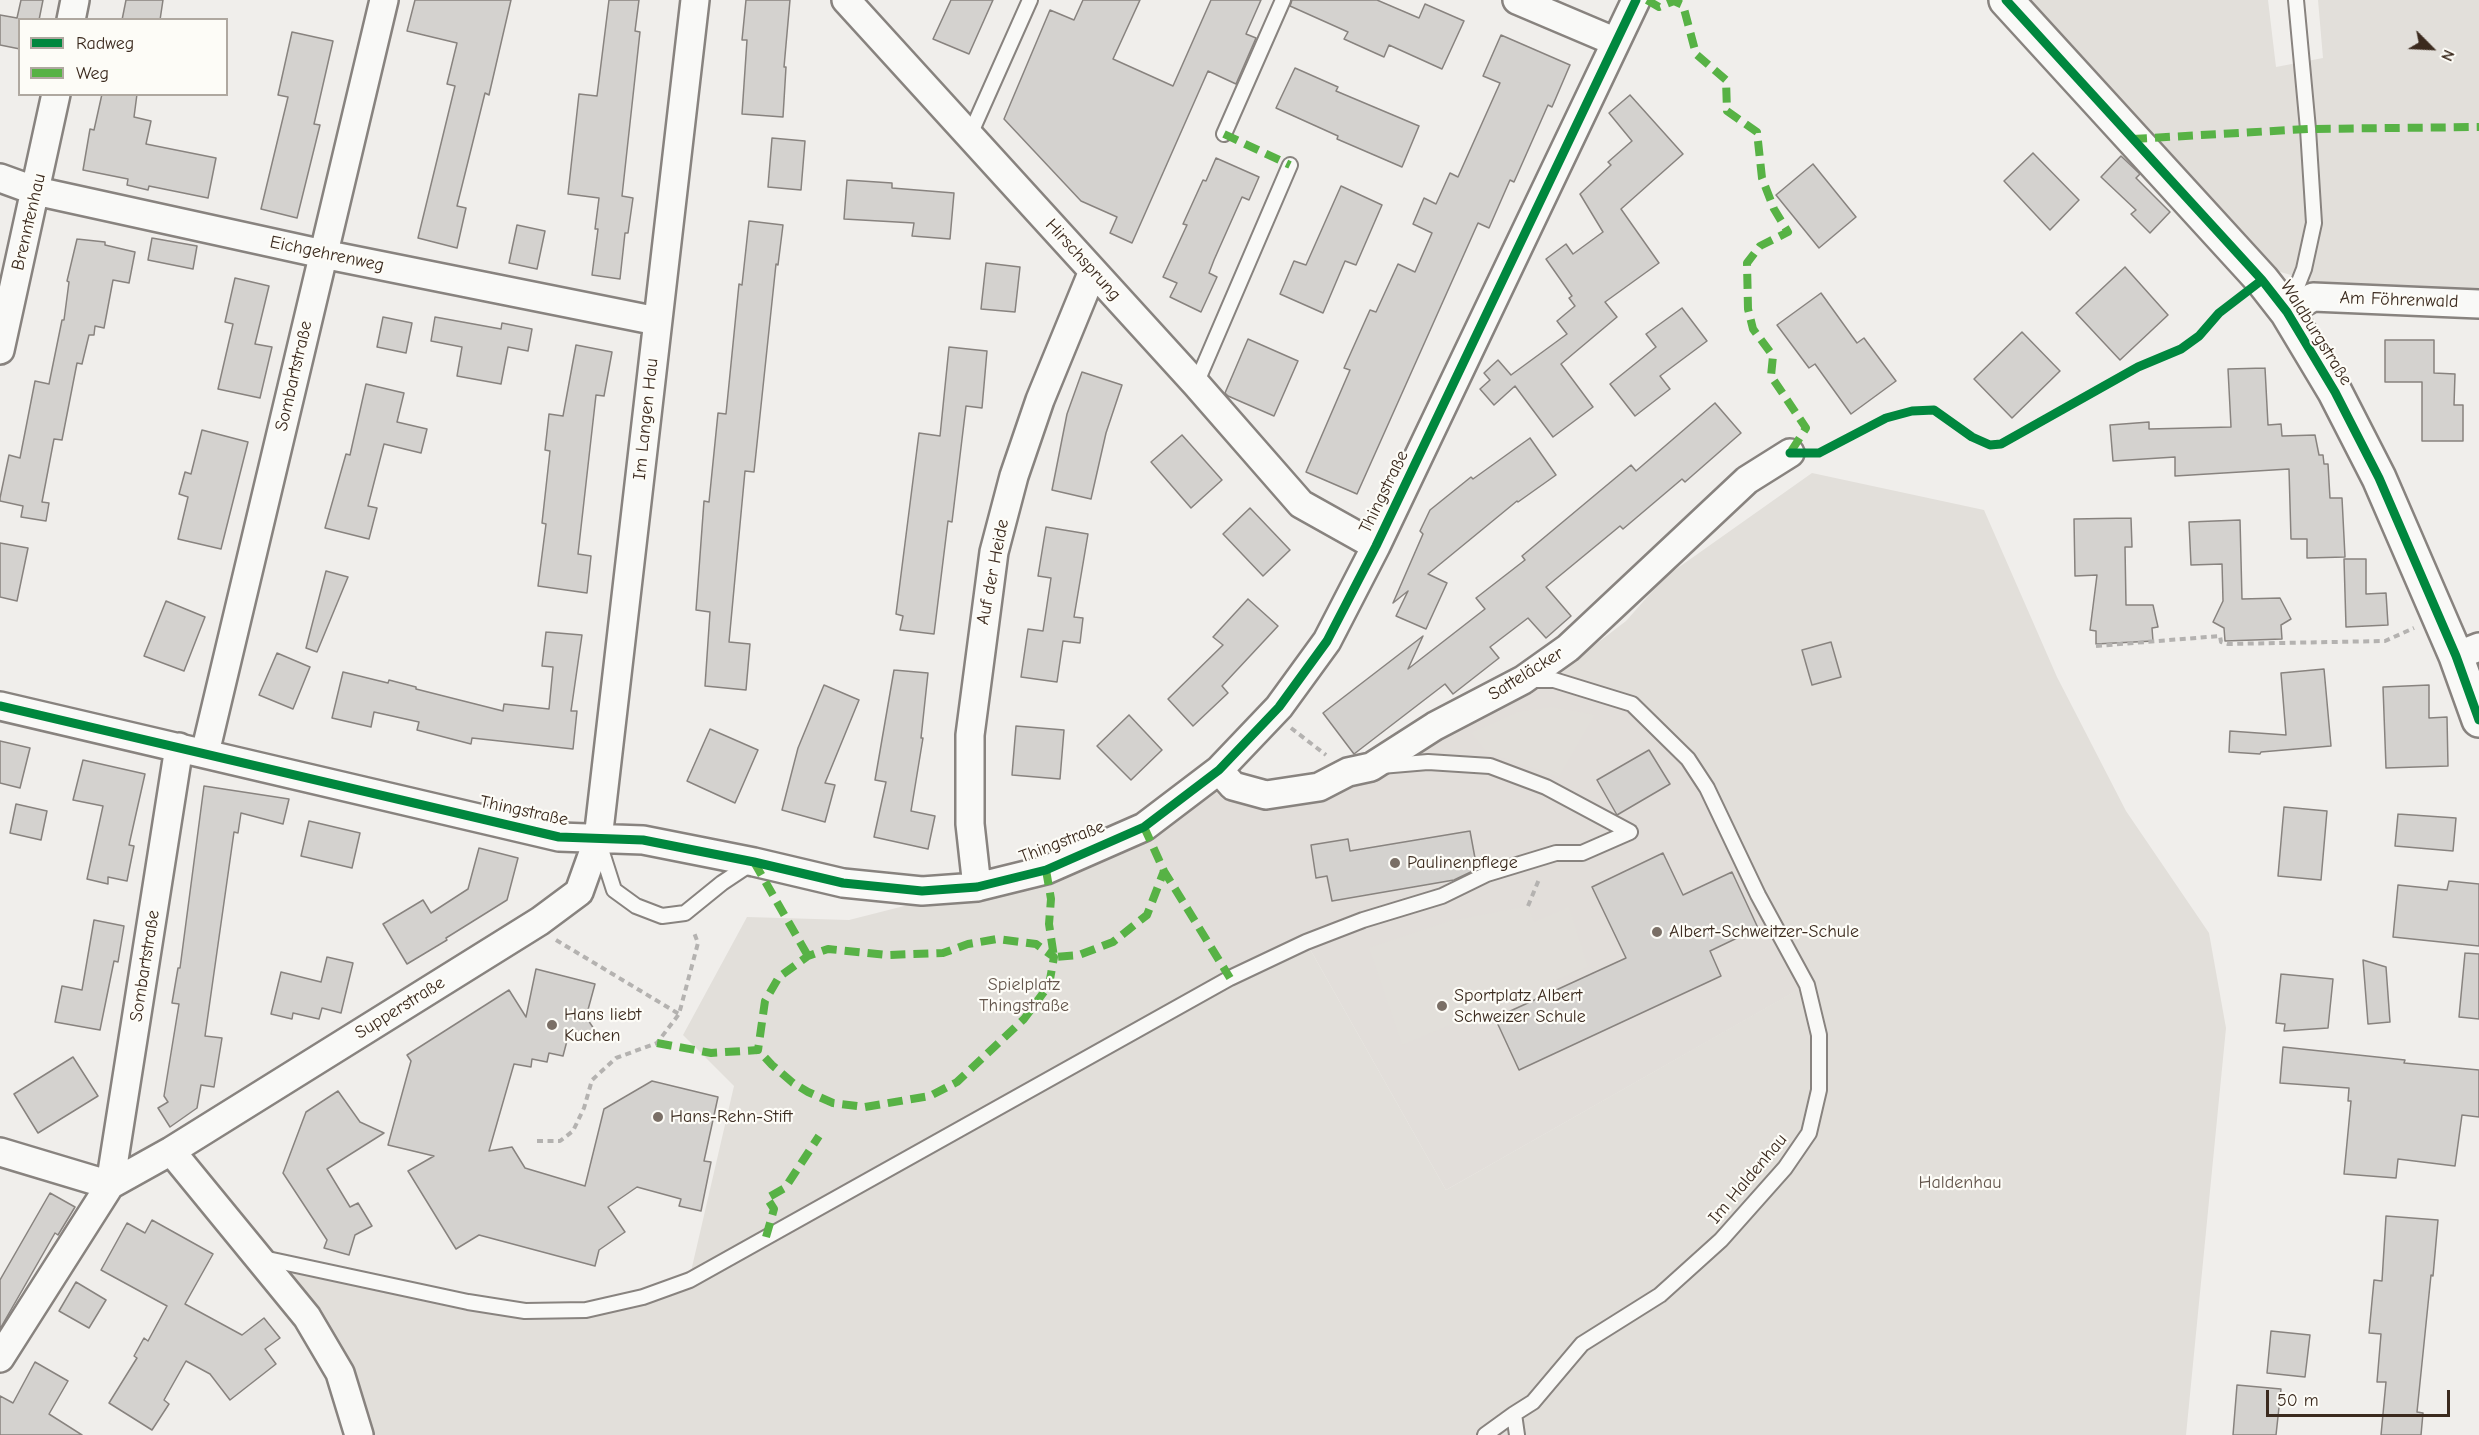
<!DOCTYPE html>
<meta charset="utf-8">
<style>
body{margin:0}
#map{position:relative;width:2479px;height:1435px;overflow:hidden;background:#f0eeeb;font-family:"Comic Neue",sans-serif}
canvas{display:block}
.legend{position:absolute;left:18px;top:18px;width:210px;height:78px;box-sizing:border-box;background:#fdfcf7;border:2px solid #afa8a0;margin:0;padding:8px 10px;list-style:none;font-size:18px;color:#3b2a1e}
.legend li{display:flex;align-items:center;gap:12px;height:30px}
.legend b{width:30px;border:2px solid #afa8a0}
.north{position:absolute;left:2401px;top:18px;width:60px;height:60px;-webkit-text-stroke:4px #fdfcf7;paint-order:stroke;rotate:114deg;font-size:16px;font-weight:700;line-height:24px;text-align:center;color:#3b2a1e}
.north::after{content:'';display:block;margin:auto;width:21px;height:27px;background:#3b2a1e;clip-path:polygon(50% 0,100% 100%,50% 72%,0 100%)}
.scale{position:absolute;left:2266px;top:1390px;width:184px;height:27px;box-sizing:border-box;border:3px solid #3b2a1e;border-top:0;padding-left:8px;font-size:18px;line-height:21px;white-space:nowrap;color:#3b2a1e;-webkit-text-stroke:4px #fdfcf7;paint-order:stroke}
</style>
<div id="map">
<canvas width="2479" height="1435"></canvas>
<ul class="legend">
<li><b style="height:8px;background:#00873e"></b>Radweg</li>
<li><b style="height:8px;background:#57b245"></b>Weg</li>
</ul>
<div class="north">N</div>
<div class="scale">50 m</div>
</div>
<script>
const context = document.querySelector('canvas').getContext('2d');
context.lineJoin = 'round';
function fill(path, color) {
  context.fillStyle = color;
  context.fill(path, 'evenodd');
}
function shape(rows) {
  const path = new Path2D();
  for (const r of rows) {
    path.moveTo(r[0], r[1]);
    for (let i = 2; i < r.length; i += 2) path.lineTo(r[i], r[i + 1]);
  }
  return path;
}
function strokePath(path, color, width, dash) {
  context.strokeStyle = color;
  context.lineWidth = width;
  context.lineCap = dash ? 'butt' : 'round';
  context.setLineDash(dash || []);
  context.stroke(path);
}
function drawText(font, color, halo, rows, align = 'center') {
  context.font = font + ' "Comic Neue",sans-serif';
  context.lineWidth = 4.5;
  context.setLineDash([]);
  context.textBaseline = 'middle';
  context.strokeStyle = halo;
  context.fillStyle = color;
  for (const [text, x, y, turn = 0] of rows) {
    context.save();
    context.translate(x, y);
    context.rotate((+turn || 0) * Math.PI / 180);
    context.textAlign = isNaN(turn) ? turn : align;
    if (halo) context.strokeText(text, 0, 0);
    context.fillText(text, 0, 0);
    context.restore();
  }
}
fill(shape([
 [1554,680,1632,704,1707,788,1807,985,1446,1190,1306,942,1230,978,1144,827,1219,770,1233,786,1319,787,1435,726]
]), '#e2deda');
fill(shape([
 [2028,0,2268,0,2276,67,2323,58,2318,0,2479,0,2479,299,2312,281,2277,271,2138,125],
 [1812,473,1984,510,2057,677,2126,811,2209,933,2226,1028,2186,1435,359,1435,340,1373,258,1257,468,1302,586,1310,689,1280,734,1086,683,1035,747,917,849,920,1046,870,1144,827,1230,978,1306,942,1446,1190,1806,985,1707,788,1632,704,1584,687,1523,680,1583,654,1626,621,1665,577],
 [1552,707,1595,715,1559,777,1486,752,1471,733,1518,712],
 [1528,906,1534,922,1569,907,1588,967,1402,1045,1369,948,1450,921]
]), '#e2dfda');
const building = shape([
 [21,0,43,0,39,20,20,20,20,49,0,45,0,15,17,18,21,0],
 [126,0,163,0,160,20,122,20,126,0],
 [415,0,511,0,489,95,485,93,457,206,466,208,457,248,418,238,455,86,447,84,457,43,407,31,415,0],
 [609,0,639,0,635,31,640,32,622,196,633,198,628,233,625,233,620,279,592,275,598,229,595,229,599,198,568,194,579,94,597,96,609,0],
 [746,0,790,0,784,67,786,67,783,117,742,114,747,40,742,40,746,0],
 [951,0,993,0,969,54,933,39,951,0],
 [1083,0,1140,0,1113,59,1173,86,1211,0,1261,0,1246,34,1256,38,1236,84,1208,71,1132,243,1110,233,1117,217,1081,201,1004,119,1050,10,1074,20,1083,0],
 [1292,0,1377,0,1419,18,1425,4,1464,21,1442,69,1389,45,1384,57,1344,39,1348,32,1290,6,1292,0],
 [292,32,333,41,314,124,320,125,297,218,261,209,288,97,278,95,292,32],
 [1501,35,1570,65,1552,107,1548,105,1514,182,1510,180,1489,228,1478,223,1357,494,1306,472,1350,370,1344,368,1370,310,1376,312,1398,264,1415,272,1432,233,1413,224,1424,198,1436,204,1450,173,1458,177,1500,83,1483,76,1501,35],
 [1295,68,1338,87,1336,91,1419,126,1402,167,1337,139,1338,136,1276,108,1295,68],
 [102,94,137,94,134,117,151,121,146,144,216,158,208,198,149,186,148,190,127,185,128,179,83,170,90,129,94,130,102,94],
 [1630,95,1683,154,1621,209,1659,263,1605,302,1617,317,1561,364,1593,407,1553,437,1515,386,1494,405,1480,389,1490,380,1484,373,1498,360,1511,375,1567,334,1557,321,1575,306,1569,298,1572,296,1546,259,1566,244,1573,254,1603,232,1580,194,1611,165,1608,162,1632,141,1609,113,1630,95],
 [772,138,805,141,801,190,768,187,772,138],
 [2033,153,2079,200,2050,230,2004,181,2033,153],
 [2121,156,2140,174,2136,178,2170,212,2150,233,2131,214,2136,210,2101,177,2121,156],
 [1216,158,1259,177,1249,200,1242,197,1214,260,1209,273,1217,277,1201,312,1170,297,1177,283,1163,277,1187,225,1183,224,1203,180,1206,181,1216,158],
 [1813,164,1856,217,1819,248,1776,195,1813,164],
 [847,180,892,183,892,188,954,193,950,239,912,236,914,223,844,219,847,180],
 [1341,186,1382,205,1356,265,1345,261,1323,313,1280,294,1294,261,1306,265,1341,186],
 [749,221,783,225,778,265,776,264,754,472,745,471,729,642,750,644,746,690,705,686,710,612,696,610,704,501,709,502,718,413,726,414,739,284,742,285,749,221],
 [517,225,545,231,537,269,509,263,517,225],
 [152,238,197,246,193,269,148,260,152,238],
 [77,239,105,242,105,245,135,252,129,283,113,280,104,328,95,326,94,335,89,335,82,364,77,363,62,440,54,439,42,502,49,503,46,521,21,517,23,506,0,501,0,498,9,455,20,458,35,381,49,384,62,320,64,320,69,282,67,281,77,239],
 [986,263,1020,267,1015,312,981,309,986,263],
 [2125,267,2168,315,2120,360,2076,313,2125,267],
 [235,278,269,286,255,344,272,347,260,398,218,389,233,324,225,322,235,278],
 [1821,293,1857,343,1864,338,1896,381,1851,414,1815,364,1809,368,1777,325,1821,293],
 [1682,308,1707,341,1660,376,1670,389,1635,416,1610,384,1656,347,1646,334,1682,308],
 [383,317,412,323,406,353,377,347,383,317],
 [435,317,501,329,502,323,532,329,528,351,508,347,501,384,457,376,462,347,431,341,435,317],
 [2022,332,2060,371,2012,418,1974,379,2022,332],
 [1248,339,1298,361,1274,416,1228,396,1225,393,1248,339],
 [2385,340,2434,340,2434,373,2455,374,2454,405,2463,405,2463,441,2422,441,2422,382,2385,382,2385,340],
 [576,345,612,352,604,396,596,395,578,554,591,556,587,593,538,586,546,524,542,523,550,451,545,450,549,414,563,416,576,345],
 [949,347,987,351,982,408,966,406,952,522,948,521,934,634,900,630,903,616,896,614,919,433,940,436,949,347],
 [2265,368,2268,425,2281,424,2282,436,2315,435,2319,455,2323,455,2324,464,2328,464,2330,498,2342,498,2345,557,2307,558,2307,539,2291,539,2289,469,2175,476,2175,457,2113,461,2110,425,2149,422,2149,429,2231,427,2228,369,2265,368],
 [1082,372,1122,385,1106,433,1091,499,1052,490,1067,414,1082,372],
 [366,384,404,393,397,422,427,429,421,453,384,444,368,506,377,508,369,539,325,528,346,454,350,455,366,384],
 [1715,403,1741,433,1685,482,1682,479,1623,529,1620,526,1546,587,1571,616,1546,638,1528,618,1490,647,1499,658,1453,694,1445,684,1354,754,1323,713,1423,636,1408,669,1485,609,1476,598,1525,560,1522,556,1631,465,1636,471,1715,403],
 [202,430,248,442,221,549,178,539,188,497,179,494,185,472,191,474,202,430],
 [1182,435,1222,480,1191,508,1151,462,1182,435],
 [1530,438,1556,475,1518,502,1517,501,1428,574,1447,583,1426,629,1396,616,1408,591,1393,603,1423,534,1420,531,1430,510,1471,477,1473,479,1530,438],
 [1250,508,1290,550,1263,576,1223,534,1250,508],
 [2131,518,2132,547,2125,547,2126,605,2153,605,2158,627,2152,628,2153,641,2096,644,2096,631,2090,630,2097,575,2075,576,2074,519,2131,518],
 [2240,520,2242,599,2280,598,2291,619,2281,625,2282,639,2225,641,2224,628,2213,622,2223,601,2222,564,2191,565,2189,522,2240,520],
 [1046,527,1088,534,1074,617,1083,618,1080,643,1063,641,1057,682,1021,677,1028,629,1043,631,1051,578,1038,576,1046,527],
 [0,543,28,548,17,601,0,597,0,543],
 [2344,559,2366,559,2366,594,2386,593,2388,625,2346,627,2344,559],
 [326,571,348,577,317,652,306,648,326,571],
 [1248,599,1278,626,1222,686,1228,693,1193,726,1168,699,1223,645,1213,637,1248,599],
 [166,601,205,617,184,671,144,656,166,601],
 [546,632,582,635,571,711,577,711,573,749,472,738,471,744,417,730,419,722,374,712,371,727,332,718,343,672,388,683,389,680,416,687,416,689,503,711,504,704,549,709,553,667,542,666,546,632],
 [1831,642,1841,677,1812,685,1802,650,1831,642],
 [277,653,310,667,293,709,259,695,277,653],
 [2324,669,2331,746,2261,752,2260,754,2229,752,2230,731,2286,735,2281,673,2324,669],
 [894,670,928,673,921,738,923,738,911,811,935,816,928,849,874,837,886,782,875,780,894,670],
 [824,685,859,700,825,783,835,785,825,822,782,810,798,748,824,685],
 [2429,685,2429,718,2447,717,2448,766,2386,768,2383,687,2429,685],
 [1129,715,1162,750,1131,780,1097,746,1129,715],
 [1016,726,1064,730,1060,779,1012,775,1016,726],
 [710,729,758,750,735,803,687,781,710,729],
 [0,741,30,748,20,788,0,783,0,741],
 [1649,750,1670,784,1617,815,1597,780,1649,750],
 [83,760,145,774,129,845,134,846,127,881,108,877,108,884,87,879,103,806,73,800,83,760],
 [204,786,289,799,283,824,241,813,238,833,234,832,205,1036,222,1038,214,1087,201,1085,197,1108,170,1127,158,1108,168,1102,164,1096,179,1004,172,1003,178,968,180,968,204,786],
 [16,804,47,811,41,840,10,833,16,804],
 [2284,807,2327,811,2321,880,2278,876,2284,807],
 [2398,814,2456,818,2453,851,2395,846,2398,814],
 [309,821,360,833,352,868,301,856,309,821],
 [1470,831,1477,869,1454,880,1332,901,1327,876,1316,878,1311,845,1348,839,1350,851,1470,831],
 [479,848,518,858,507,900,446,938,447,940,407,964,383,924,423,900,431,913,468,889,479,848],
 [1663,853,1683,895,1732,872,1758,928,1710,951,1721,976,1519,1070,1495,1018,1626,958,1592,887,1663,853],
 [2449,881,2479,884,2479,946,2393,937,2398,885,2447,890,2449,881],
 [94,920,124,926,118,962,114,961,100,1030,55,1022,62,986,82,990,94,920],
 [2465,953,2479,954,2479,1019,2459,1017,2465,953],
 [327,957,353,963,341,1013,322,1008,319,1019,293,1013,292,1019,271,1014,281,972,321,982,327,957],
 [2363,960,2386,967,2390,1022,2368,1024,2363,960],
 [536,969,595,984,586,1017,594,1029,579,1040,568,1037,563,1056,549,1053,547,1062,532,1059,531,1067,514,1064,489,1151,512,1147,525,1168,585,1186,604,1109,652,1081,718,1097,704,1161,711,1162,701,1211,679,1206,681,1199,637,1187,608,1207,625,1232,599,1250,595,1266,479,1235,456,1249,408,1171,434,1156,388,1145,411,1061,407,1055,509,990,526,1017,536,969],
 [2281,974,2333,979,2328,1028,2284,1031,2285,1024,2276,1023,2281,974],
 [2283,1047,2405,1060,2404,1063,2479,1070,2479,1117,2462,1115,2455,1166,2398,1159,2396,1178,2344,1174,2351,1101,2348,1101,2349,1088,2280,1083,2283,1047],
 [73,1057,98,1096,38,1133,14,1094,73,1057],
 [338,1091,360,1122,384,1133,327,1169,350,1207,358,1203,372,1226,355,1235,349,1255,324,1248,327,1240,283,1173,306,1112,338,1091],
 [50,1193,75,1207,58,1235,55,1233,0,1329,0,1280,50,1193],
 [2386,1216,2438,1220,2433,1276,2431,1275,2417,1412,2423,1413,2421,1435,2381,1435,2386,1382,2377,1382,2381,1334,2369,1333,2374,1280,2382,1281,2386,1216],
 [152,1220,213,1254,185,1304,242,1335,264,1318,280,1338,265,1349,276,1364,230,1400,210,1374,186,1361,164,1400,169,1404,152,1430,109,1403,137,1358,134,1356,144,1338,148,1341,167,1306,101,1270,127,1223,145,1233,152,1220],
 [76,1282,106,1300,89,1328,59,1311,76,1282],
 [2271,1331,2310,1335,2305,1377,2267,1373,2271,1331],
 [35,1362,68,1381,49,1414,82,1435,0,1435,0,1396,13,1403,35,1362],
 [2237,1385,2281,1389,2276,1435,2233,1435,2237,1385]
]);
fill(building, '#d4d2cf');
strokePath(building, '#88837f', 1.5);
const service = shape([
 [1224,134,1283,0],
 [969,137,1030,0],
 [2289,307,2304,269,2314,223,2308,129,2296,0],
 [1196,384,1290,165],
 [1381,766,1428,762,1490,766,1546,787,1630,832],
 [599,843,614,890,636,906,662,916,685,913,722,883,752,863],
 [263,1258,468,1302,525,1311,586,1310,643,1297,690,1280,1230,978,1306,942,1363,920,1442,896,1487,874,1556,853,1582,853,1630,832],
 [1485,1435,1514,1414],
 [1517,1435,1514,1414,1533,1402,1582,1344,1660,1295,1721,1240,1785,1168,1809,1133,1819,1090,1819,1035,1807,985,1758,895,1707,788,1688,759,1632,704,1554,680,1528,680]
]);
const minor = shape([
 [846,0,1196,384,1301,504,1376,546],
 [1517,0,1616,42],
 [71,20,75,0],
 [0,178,36,191,323,254,657,321],
 [2287,312,2313,297,2479,304],
 [0,350,56,94],
 [2456,656,2479,647],
 [0,706,559,837,643,840,754,862,843,883,922,891,977,887,1046,870,1144,827,1219,770,1279,707,1327,641,1376,546,1636,0],
 [205,753,384,0],
 [1219,770,1233,786,1266,795,1319,787,1348,772,1371,767,1435,726,1523,680,1568,648,1747,480,1790,453],
 [977,887,970,824,970,735,994,552,1014,476,1040,400,1093,271],
 [171,1151,307,1317,340,1373,359,1435],
 [0,1152,110,1185,179,747],
 [0,1358,110,1185,171,1151,540,921,579,892,598,839,695,0]
]);
const tertiary = shape([
 [2006,0,2262,280,2287,312,2335,392,2379,478,2456,656,2479,720]
]);
strokePath(service, '#88837f', 18);
strokePath(minor, '#88837f', 32);
strokePath(tertiary, '#88837f', 38);
strokePath(shape([
 [2096,646,2220,636,2221,642,2228,644,2385,641,2414,628],
 [1291,728,1326,755],
 [1528,906,1540,877],
 [556,940,679,1014],
 [537,1141,560,1141,573,1131,584,1108,592,1080,616,1058,657,1043,679,1014,698,943,693,930]
]), '#b4b2b0', 4, [6, 4.5]);
strokePath(service, '#f9f9f7', 14);
strokePath(minor, '#f9f9f7', 27);
strokePath(tertiary, '#f9f9f7', 33);
strokePath(shape([
 [1647,0,1659,7,1674,1,1683,5,1696,54,1726,80,1727,111,1757,132,1762,178,1774,209,1788,232,1760,246,1747,263,1748,309,1753,329,1773,356,1771,376,1806,428,1790,453],
 [1224,134,1290,165],
 [2132,139,2308,129,2479,127],
 [1144,827,1164,871,1230,978],
 [754,862,808,956],
 [1046,870,1051,899,1049,924,1054,957,1079,955,1113,942,1147,915,1164,871],
 [657,1043,711,1053,758,1050,765,1001,779,977,808,956,828,949,888,955,943,953,968,944,997,939,1036,944,1054,957,1049,985,1024,1019,957,1082,930,1096,865,1107,833,1103,808,1092,793,1083,772,1065,758,1050],
 [766,1237,774,1209,767,1198,785,1188,819,1136]
]), '#57b245', 8, [15, 8]);
strokePath(shape([
 [2006,0,2262,280,2287,312,2335,392,2379,478,2456,656,2479,720],
 [1790,453,1819,453,1886,418,1912,411,1934,410,1972,437,1990,445,2001,444,2138,367,2181,349,2199,336,2219,313,2262,280],
 [0,706,559,837,643,840,754,862,843,883,922,891,977,887,1046,870,1144,827,1219,770,1279,707,1327,641,1376,546,1636,0]
]), '#00873e', 9);
for (const [x, y, r, color] of [
 [1395,863,6,"#7a6f66"],
 [1657,932,6,"#7a6f66"],
 [1442,1006,6,"#7a6f66"],
 [552,1025,6,"#7a6f66"],
 [658,1117,6,"#7a6f66"]
]) {
  const dot = new Path2D();
  dot.arc(x, y, r, 0, 2 * Math.PI);
  context.fillStyle = color;
  context.fill(dot);
  strokePath(dot, '#fdfcf7', 2);
}
drawText('18px', '#3b2a1e', '#fdfcf7', [
 ["Brenntenhau",29,222,-77],
 ["Eichgehrenweg",327,254,12],
 ["Hirschsprung",1083,260,48],
 ["Am Föhrenwald",2399,300,2],
 ["Waldburgstraße",2316,333,58],
 ["Sombartstraße",294,376,-77],
 ["Im Langen Hau",646,419,-84],
 ["Thingstraße",1384,492,-64],
 ["Auf der Heide",993,572,-79],
 ["Satteläcker",1526,674,-32],
 ["Thingstraße",524,811,12],
 ["Thingstraße",1062,842,-21],
 ["Sombartstraße",145,966,-81],
 ["Supperstraße",400,1008,-32],
 ["Im Haldenhau",1748,1179,-50]
]);
drawText('18px', '#3b2a1e', '#fdfcf7', [
 ["Paulinenpflege",1407,863],
 ["Albert-Schweitzer-Schule",1669,932],
 ["Sportplatz Albert",1454,996],
 ["Schweizer Schule",1454,1017],
 ["Hans liebt",564,1015],
 ["Kuchen",564,1036],
 ["Hans-Rehn-Stift",670,1117]
], 'left');
drawText('18px', '#62544a', '#fdfcf7', [
 ["Spielplatz",1024,985],
 ["Thingstraße",1024,1006],
 ["Haldenhau",1960,1183]
]);
</script>
